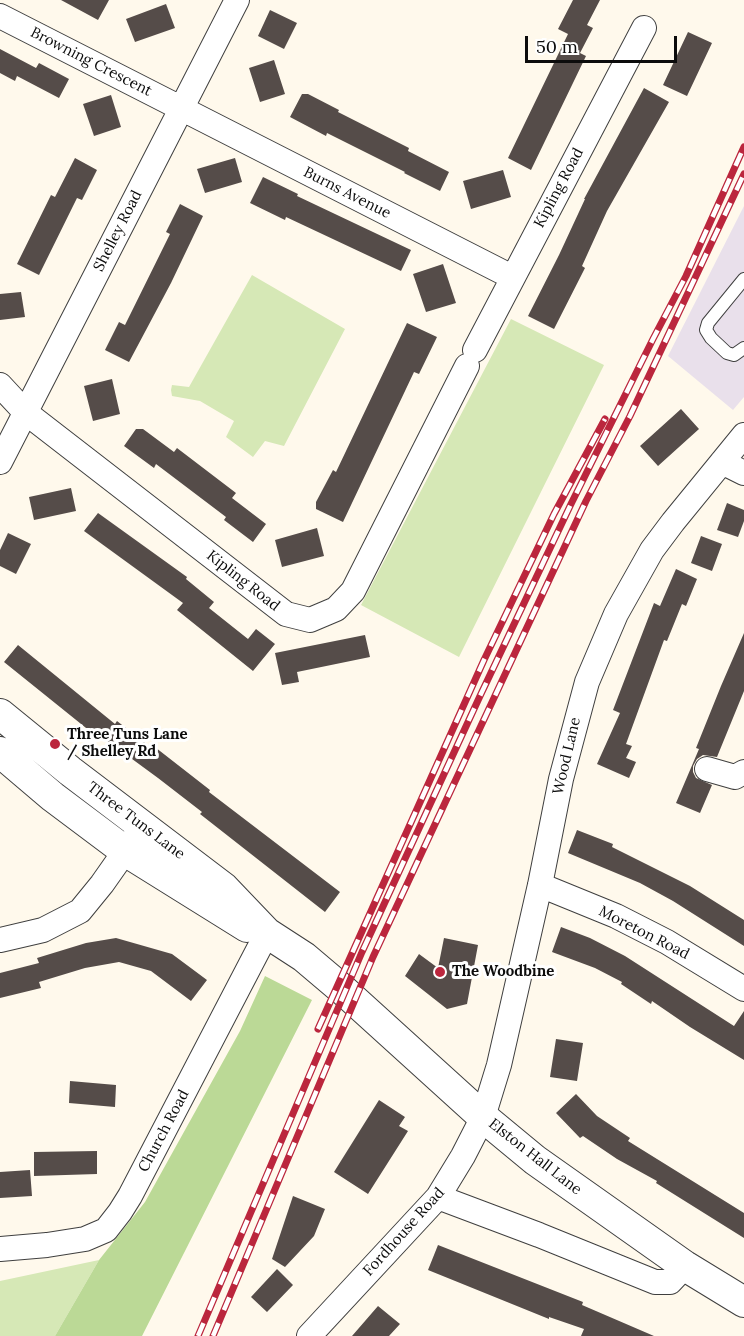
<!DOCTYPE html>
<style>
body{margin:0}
#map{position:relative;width:744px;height:1336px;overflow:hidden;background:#fff9ec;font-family:Lora,serif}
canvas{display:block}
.scale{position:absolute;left:525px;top:36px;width:152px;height:27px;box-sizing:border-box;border:3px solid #0c0c0c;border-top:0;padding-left:8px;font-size:18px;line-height:21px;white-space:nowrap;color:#0c0c0c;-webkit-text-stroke:4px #fff;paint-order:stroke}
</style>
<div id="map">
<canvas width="744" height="1336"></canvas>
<div class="scale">50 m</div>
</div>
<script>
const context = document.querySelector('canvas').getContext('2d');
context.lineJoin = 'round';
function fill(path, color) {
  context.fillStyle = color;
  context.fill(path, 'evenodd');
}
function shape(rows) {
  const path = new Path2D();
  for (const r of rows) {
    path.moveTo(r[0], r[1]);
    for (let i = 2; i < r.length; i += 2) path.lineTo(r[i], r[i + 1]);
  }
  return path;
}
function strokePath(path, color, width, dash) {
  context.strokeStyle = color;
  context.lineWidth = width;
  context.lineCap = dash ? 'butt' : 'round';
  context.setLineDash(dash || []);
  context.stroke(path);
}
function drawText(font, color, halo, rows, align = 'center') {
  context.font = font + ' Lora,serif';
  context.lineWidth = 6;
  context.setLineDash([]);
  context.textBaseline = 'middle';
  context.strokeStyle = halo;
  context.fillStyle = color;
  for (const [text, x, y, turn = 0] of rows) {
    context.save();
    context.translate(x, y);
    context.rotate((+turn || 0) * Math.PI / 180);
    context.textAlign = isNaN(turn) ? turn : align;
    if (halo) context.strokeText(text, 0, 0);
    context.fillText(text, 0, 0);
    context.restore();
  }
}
fill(shape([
 [744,206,744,397,733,410,668,356]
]), '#e9e0eb');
fill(shape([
 [252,275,345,329,284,446,265,441,253,457,226,437,234,421,200,401,172,396,171,390,172,385,189,387],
 [511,319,604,365,459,657,361,605],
 [99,1260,55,1336,0,1336,0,1281]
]), '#d6e8b6');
fill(shape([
 [265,976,312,1000,142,1336,55,1336,99,1260,145,1202,240,1031]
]), '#bbd996');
fill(shape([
 [61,0,109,0,98,20],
 [573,0,600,0,587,25,593,28,580,53,586,56,531,170,508,158,568,34,558,29],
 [166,4,175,28,135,42,126,19],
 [270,10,297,23,284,49,258,36],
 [688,32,712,43,687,96,663,85],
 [0,49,36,68,39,63,69,79,59,98,17,76,15,81,0,73],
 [274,60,285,94,260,102,249,68],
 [644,88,669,102,607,211,582,266,585,268,554,329,528,316,559,255,585,199,584,199],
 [302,94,308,94,339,110,338,112,409,148,408,151,449,172,440,191,404,173,405,172,327,133,326,136,290,117],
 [111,95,121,127,94,136,83,104],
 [75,158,97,170,82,200,77,198,39,275,17,264,51,195,55,197],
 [235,158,242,182,205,193,197,169],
 [503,170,511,197,471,209,463,181],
 [263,177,298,194,297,196,411,250,401,271,286,217,285,220,250,203],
 [180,204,203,216,171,283,129,362,105,350,119,322,125,325,170,234,166,232],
 [443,264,456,303,426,312,413,274],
 [21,292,25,317,0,320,0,294],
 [407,323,437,337,419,374,414,372,343,522,316,509,316,502,333,470,336,472],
 [112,379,120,414,93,421,84,386],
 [681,409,699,429,658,466,640,446],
 [136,429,143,429,174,452,177,448,236,493,232,498,266,524,253,542,224,520,226,517,156,464,154,468,124,446],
 [71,488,76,511,34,520,29,497],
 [727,503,744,510,744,521,738,537,717,530],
 [98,513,187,577,186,579,214,602,209,608,248,639,256,629,275,644,253,671,177,610,183,603,84,531],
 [317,528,324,556,282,567,275,540],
 [8,533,31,544,16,574,0,566,0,550],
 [701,536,722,544,712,571,691,563],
 [676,569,697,579,686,606,682,604,667,641,664,640,626,744,632,746,626,758,636,762,629,778,597,764,620,713,613,710,654,603,660,606],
 [744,633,744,691,717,757,703,755,697,759,693,766,693,772,696,778,712,785,700,813,676,803,699,749,696,748,721,686],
 [365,635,370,657,297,672,299,682,282,685,275,653],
 [18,645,115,724,117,721,149,746,151,744,210,790,209,792,340,892,325,912,200,814,202,812,158,778,98,734,96,736,4,662],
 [577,830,613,844,612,847,690,886,744,920,744,946,673,901,640,883,568,853],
 [561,927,590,938,625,956,734,1026,744,1011,744,1060,690,1027,652,1001,651,1004,621,984,622,982,595,968,552,952],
 [116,938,172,954,207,980,191,1001,151,971,119,962,85,968,39,982,41,988,0,998,0,973,39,963,37,958,86,943],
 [444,938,478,945,467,1004,447,1009,405,976,419,954,438,968],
 [556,1039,583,1043,577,1081,550,1077],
 [70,1081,116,1085,115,1107,69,1103],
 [576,1094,597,1116,630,1138,628,1141,744,1213,744,1238,656,1183,657,1181,617,1159,583,1136,580,1138,556,1113],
 [379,1100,405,1117,399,1126,408,1131,368,1194,334,1172],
 [97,1151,97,1174,34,1176,34,1152],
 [30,1170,32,1196,0,1198,0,1172],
 [293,1196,325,1209,314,1236,285,1267,272,1259],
 [438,1245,583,1302,582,1305,654,1336,581,1336,584,1329,549,1317,549,1319,428,1270],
 [277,1269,293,1285,267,1312,251,1297],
 [378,1306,400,1324,389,1336,352,1336]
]), '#554c49');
const service = shape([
 [744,279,708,323,706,330,711,338,727,353,734,355,744,348]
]);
const minor = shape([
 [0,16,512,277],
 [475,350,644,28],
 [0,385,25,412,286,614,310,620,336,609,353,591,467,366],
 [0,462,237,0],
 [722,462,744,473],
 [707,769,735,777,744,772],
 [540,885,616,916,667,942,744,989],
 [0,940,43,930,80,911,102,884,135,837],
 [438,1197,539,1235,655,1282,670,1282,685,1266],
 [0,1249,47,1245,85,1239,106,1230,120,1212,130,1196,267,933],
 [309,1336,438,1197,463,1156,483,1117,499,1065,540,885,561,779,587,682,616,614,652,550,673,522,744,435]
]);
const tertiary = shape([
 [0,714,70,771,224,888,267,933,304,957,343,990,483,1117,535,1160,685,1266,744,1302],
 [0,752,53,797,125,851,247,927]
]);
strokePath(service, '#3f3f3f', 14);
strokePath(minor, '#3f3f3f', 26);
strokePath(tertiary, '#3f3f3f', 32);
strokePath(service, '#fff', 12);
strokePath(minor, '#fff', 24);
strokePath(tertiary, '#fff', 30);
const rail = shape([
 [318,1029,484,660,554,514,605,419],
 [198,1336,362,952,480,696,571,504,653,339,686,276,744,147],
 [213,1336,373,957,586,501,630,416,744,174]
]);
strokePath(rail, '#bb263d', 7);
strokePath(rail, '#fff', 4.5, [14]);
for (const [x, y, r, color] of [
 [55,744,6,"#bb263d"],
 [440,972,6,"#bb263d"]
]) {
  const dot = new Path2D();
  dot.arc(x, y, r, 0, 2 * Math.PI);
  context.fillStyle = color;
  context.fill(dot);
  strokePath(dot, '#fff', 2);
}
drawText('15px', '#0c0c0c', '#fff', [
 ["Browning Crescent",91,62,27],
 ["Kipling Road",559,188,-62],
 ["Burns Avenue",347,193,27],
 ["Shelley Road",118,231,-63],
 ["Kipling Road",243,581,38],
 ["Wood Lane",567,756,-77],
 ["Three Tuns Lane",136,821,37],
 ["Moreton Road",644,933,27],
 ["Church Road",164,1131,-62],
 ["Elston Hall Lane",535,1157,38],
 ["Fordhouse Road",404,1232,-48]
]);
drawText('bold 15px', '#0c0c0c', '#fff', [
 ["Three Tuns Lane",67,735],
 ["/ Shelley Rd",67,752],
 ["The Woodbine",452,972]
], 'left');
</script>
